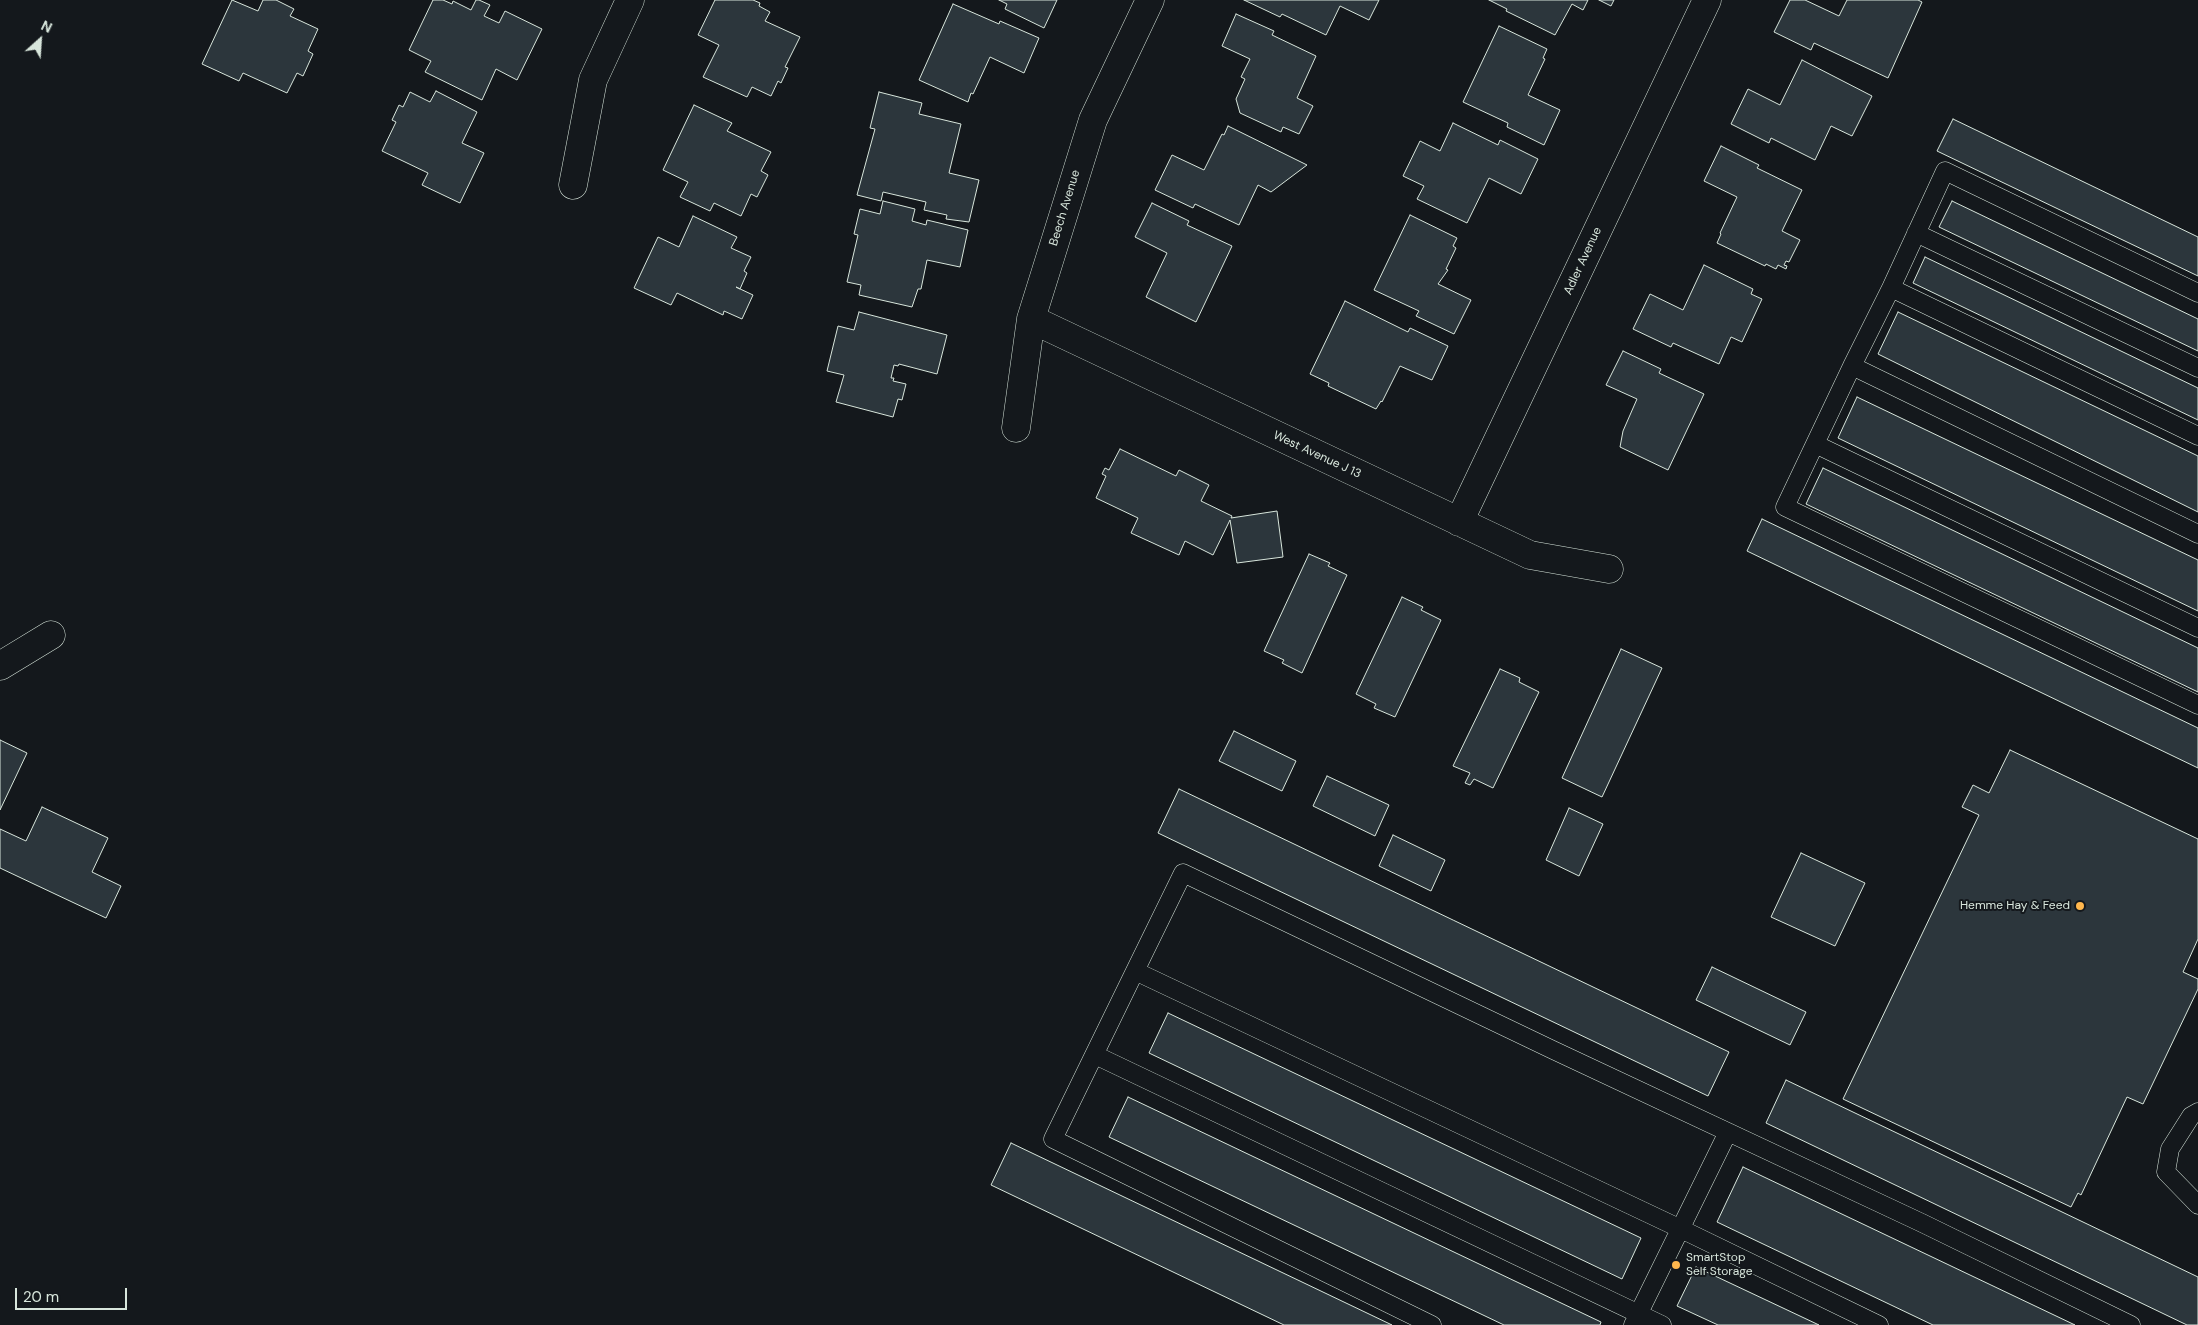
<!DOCTYPE html>
<style>
body{margin:0}
#map{position:relative;width:2198px;height:1325px;overflow:hidden;background:#14181c;font-family:"DM Sans",sans-serif}
canvas{display:block}
.north{position:absolute;left:15px;top:15px;width:50px;height:50px;-webkit-text-stroke:4px #14181c;paint-order:stroke;rotate:26deg;font-size:14px;font-weight:700;line-height:20px;text-align:center;color:#d8e6dc}
.north::after{content:'';display:block;margin:auto;width:18px;height:22px;background:#d8e6dc;clip-path:polygon(50% 0,100% 100%,50% 72%,0 100%)}
.scale{position:absolute;left:15px;top:1288px;width:112px;height:22px;box-sizing:border-box;border:2px solid #d8e6dc;border-top:0;padding-left:6px;font-size:15px;line-height:18px;white-space:nowrap;color:#d8e6dc;-webkit-text-stroke:4px #14181c;paint-order:stroke}
</style>
<div id="map">
<canvas width="2198" height="1325"></canvas>
<div class="north">N</div>
<div class="scale">20 m</div>
</div>
<script>
const context = document.querySelector('canvas').getContext('2d');
context.lineJoin = 'round';
function fill(path, color) {
  context.fillStyle = color;
  context.fill(path, 'evenodd');
}
function shape(rows) {
  const path = new Path2D();
  for (const r of rows) {
    path.moveTo(r[0], r[1]);
    for (let i = 2; i < r.length; i += 2) path.lineTo(r[i], r[i + 1]);
  }
  return path;
}
function strokePath(path, color, width, dash) {
  context.strokeStyle = color;
  context.lineWidth = width;
  context.lineCap = dash ? 'butt' : 'round';
  context.setLineDash(dash || []);
  context.stroke(path);
}
function drawText(font, color, halo, rows, align = 'center') {
  context.font = font + ' "DM Sans",sans-serif';
  context.lineWidth = 4;
  context.setLineDash([]);
  context.textBaseline = 'middle';
  context.strokeStyle = halo;
  context.fillStyle = color;
  for (const [text, x, y, turn = 0] of rows) {
    context.save();
    context.translate(x, y);
    context.rotate((+turn || 0) * Math.PI / 180);
    context.textAlign = isNaN(turn) ? turn : align;
    if (halo) context.strokeText(text, 0, 0);
    context.fillText(text, 0, 0);
    context.restore();
  }
}
const building = shape([
 [232,0,258,11,263,0,276,0,294,9,290,16,318,29,308,51,313,54,303,76,297,73,287,93,243,73,239,81,202,64,232,0],
 [433,0,443,0,452,4,453,1,471,10,476,0,479,0,490,5,484,16,499,23,505,11,542,29,517,80,496,69,482,100,425,72,431,61,409,50,433,0],
 [715,0,753,0,760,3,759,6,770,12,765,21,800,37,785,67,788,68,781,83,778,81,771,96,752,87,747,97,703,77,719,45,698,35,715,0],
 [999,0,1057,0,1044,28,1005,9,1007,4,999,0],
 [1244,0,1379,0,1369,20,1340,6,1326,35,1282,14,1280,17,1244,0],
 [1489,0,1588,0,1583,10,1572,4,1555,35,1506,11,1507,9,1489,0],
 [1599,0,1614,0,1611,6,1599,0],
 [1790,0,1805,0,1839,16,1847,0,1918,0,1922,2,1888,78,1814,43,1811,50,1774,32,1790,0],
 [953,4,999,24,1000,21,1039,38,1024,73,990,57,973,94,971,93,968,102,919,80,953,4],
 [1236,14,1274,31,1272,35,1316,56,1297,98,1313,106,1299,134,1283,127,1281,132,1240,113,1236,99,1245,79,1241,77,1250,59,1222,46,1236,14],
 [1499,26,1547,49,1543,58,1545,59,1528,95,1560,110,1544,145,1507,127,1508,123,1463,102,1499,26],
 [1802,60,1872,96,1852,136,1831,126,1815,160,1771,138,1769,143,1731,124,1748,89,1780,105,1802,60],
 [436,91,477,112,462,143,484,153,460,203,422,185,428,173,382,151,396,122,392,120,399,105,403,107,410,92,430,102,436,91],
 [879,92,922,103,919,114,961,124,949,173,979,180,969,222,946,219,947,215,924,210,926,202,883,192,881,201,857,195,875,129,870,128,879,92],
 [694,105,732,123,727,131,771,152,761,171,768,175,757,197,751,194,741,216,714,203,710,211,680,197,688,182,663,170,694,105],
 [1953,119,2198,237,2198,276,1937,151,1953,119],
 [1453,123,1498,145,1500,140,1538,159,1521,194,1489,178,1467,223,1417,199,1424,186,1403,176,1420,141,1440,151,1453,123],
 [1228,126,1307,165,1271,192,1258,185,1239,225,1195,204,1193,208,1155,190,1172,155,1204,170,1222,134,1224,135,1228,126],
 [1721,146,1759,165,1757,168,1802,190,1782,231,1800,240,1789,262,1786,261,1784,265,1787,266,1786,269,1778,265,1776,269,1766,264,1765,266,1717,243,1721,234,1720,233,1737,197,1704,181,1721,146],
 [883,201,915,209,912,221,926,225,927,220,968,230,960,267,927,260,921,289,918,289,912,307,859,295,861,285,847,282,858,235,854,234,860,209,880,214,883,201],
 [1952,201,2198,319,2198,351,1939,227,1952,201],
 [1152,203,1189,221,1187,225,1232,246,1196,322,1146,297,1167,253,1135,237,1152,203],
 [1410,215,1457,238,1453,246,1456,248,1446,269,1448,270,1438,284,1471,300,1454,334,1416,316,1419,311,1374,290,1410,215],
 [693,216,737,237,731,248,751,257,744,271,747,273,740,289,736,287,753,295,742,319,724,311,723,315,677,293,671,305,634,288,658,237,679,247,693,216],
 [1925,257,2198,388,2198,420,1913,283,1925,257],
 [1704,265,1753,289,1751,294,1762,299,1742,342,1731,337,1719,364,1673,343,1671,347,1633,329,1650,294,1683,310,1704,265],
 [1345,301,1408,332,1410,328,1448,346,1432,380,1400,366,1382,402,1381,401,1376,409,1328,386,1329,383,1310,374,1345,301],
 [859,312,947,335,937,374,899,364,898,366,894,365,891,378,894,378,893,381,906,384,902,400,898,399,893,417,836,402,844,375,827,371,838,326,854,330,859,312],
 [1898,312,2198,456,2198,512,1878,354,1898,312],
 [1623,351,1661,369,1659,373,1704,394,1668,470,1620,447,1623,431,1637,399,1606,385,1623,351],
 [1857,397,2198,560,2198,611,1838,438,1857,397],
 [1120,449,1176,476,1179,470,1209,485,1201,501,1232,516,1231,518,1277,511,1283,557,1237,563,1230,520,1213,555,1185,541,1179,555,1131,533,1138,518,1096,498,1106,476,1102,474,1105,468,1109,470,1120,449],
 [1823,468,2198,648,2198,692,1806,504,1823,468],
 [1762,519,2198,728,2198,768,1747,551,1762,519],
 [1309,554,1330,563,1328,566,1347,575,1302,673,1282,663,1284,660,1264,651,1309,554],
 [1402,597,1423,607,1421,610,1441,620,1395,717,1374,708,1376,704,1356,694,1402,597],
 [1621,649,1662,668,1602,797,1562,778,1621,649],
 [1500,669,1520,678,1519,682,1539,692,1493,788,1474,779,1470,785,1465,783,1470,773,1453,766,1500,669],
 [1234,731,1296,761,1282,791,1219,761,1234,731],
 [0,740,27,753,0,810,0,740],
 [2010,750,2198,839,2198,939,2183,972,2198,979,2198,989,2143,1104,2127,1097,2081,1195,2078,1193,2071,1207,1843,1099,1979,815,1962,807,1973,785,1989,793,2010,750],
 [1327,776,1389,805,1375,836,1313,806,1327,776],
 [1179,789,1729,1052,1708,1096,1158,833,1179,789],
 [42,807,108,838,92,872,121,886,106,918,0,868,0,829,26,841,42,807],
 [1569,808,1603,824,1579,876,1546,860,1569,808],
 [1393,835,1445,860,1431,891,1379,866,1393,835],
 [1801,853,1865,883,1835,946,1771,917,1801,853],
 [1712,967,1806,1012,1790,1045,1696,1000,1712,967],
 [1168,1013,1641,1238,1622,1279,1149,1053,1168,1013],
 [1786,1080,2198,1277,2198,1325,2187,1325,1766,1123,1786,1080],
 [1128,1097,1601,1322,1600,1325,1504,1325,1109,1137,1128,1097],
 [1011,1143,1392,1325,1284,1325,991,1185,1011,1143],
 [1743,1167,2075,1325,1933,1325,1717,1222,1743,1167],
 [1696,1267,1819,1325,1718,1325,1677,1306,1696,1267]
]);
fill(building, '#2c363c');
strokePath(building, '#d8e6dc', 1);
const service = shape([
 [1916,233,2198,368],
 [1891,288,1945,171,2198,293],
 [1852,366,1785,507,2198,705],
 [2198,436,1891,288,1852,366,2198,534],
 [1815,444,2198,628],
 [1135,971,1183,873,1553,1050,1922,1223,2131,1325],
 [1095,1055,1662,1325],
 [2198,1112,2191,1116,2170,1149,2166,1172,2198,1205],
 [1432,1325,1053,1139,1135,971,1681,1229,1879,1325],
 [1633,1325,1728,1132]
]);
const minor = shape([
 [573,185,593,80,630,0],
 [1031,319,1530,555,1609,569],
 [1016,428,1031,319,1093,120,1150,0],
 [1459,522,1707,0],
 [0,666,51,635]
]);
strokePath(service, '#d8e6dc', 19);
strokePath(minor, '#d8e6dc', 29);
strokePath(service, '#14181c', 18);
strokePath(minor, '#14181c', 28);
for (const [x, y, r, color] of [
 [2080,906,5,"#ffb74d"],
 [1676,1265,5,"#ffb74d"]
]) {
  const dot = new Path2D();
  dot.arc(x, y, r, 0, 2 * Math.PI);
  context.fillStyle = color;
  context.fill(dot);
  strokePath(dot, '#14181c', 2);
}
drawText('12px', '#d8e6dc', '#14181c', [
 ["Beech Avenue",1065,208,-73],
 ["Adler Avenue",1583,261,-65],
 ["West Avenue J 13",1317,455,25]
]);
drawText('12px', '#d8e6dc', '#14181c', [
 ["Hemme Hay & Feed",2070,906],
 ["SmartStop",1686,1258,"left"],
 ["Self Storage",1686,1272,"left"]
], 'right');
</script>
